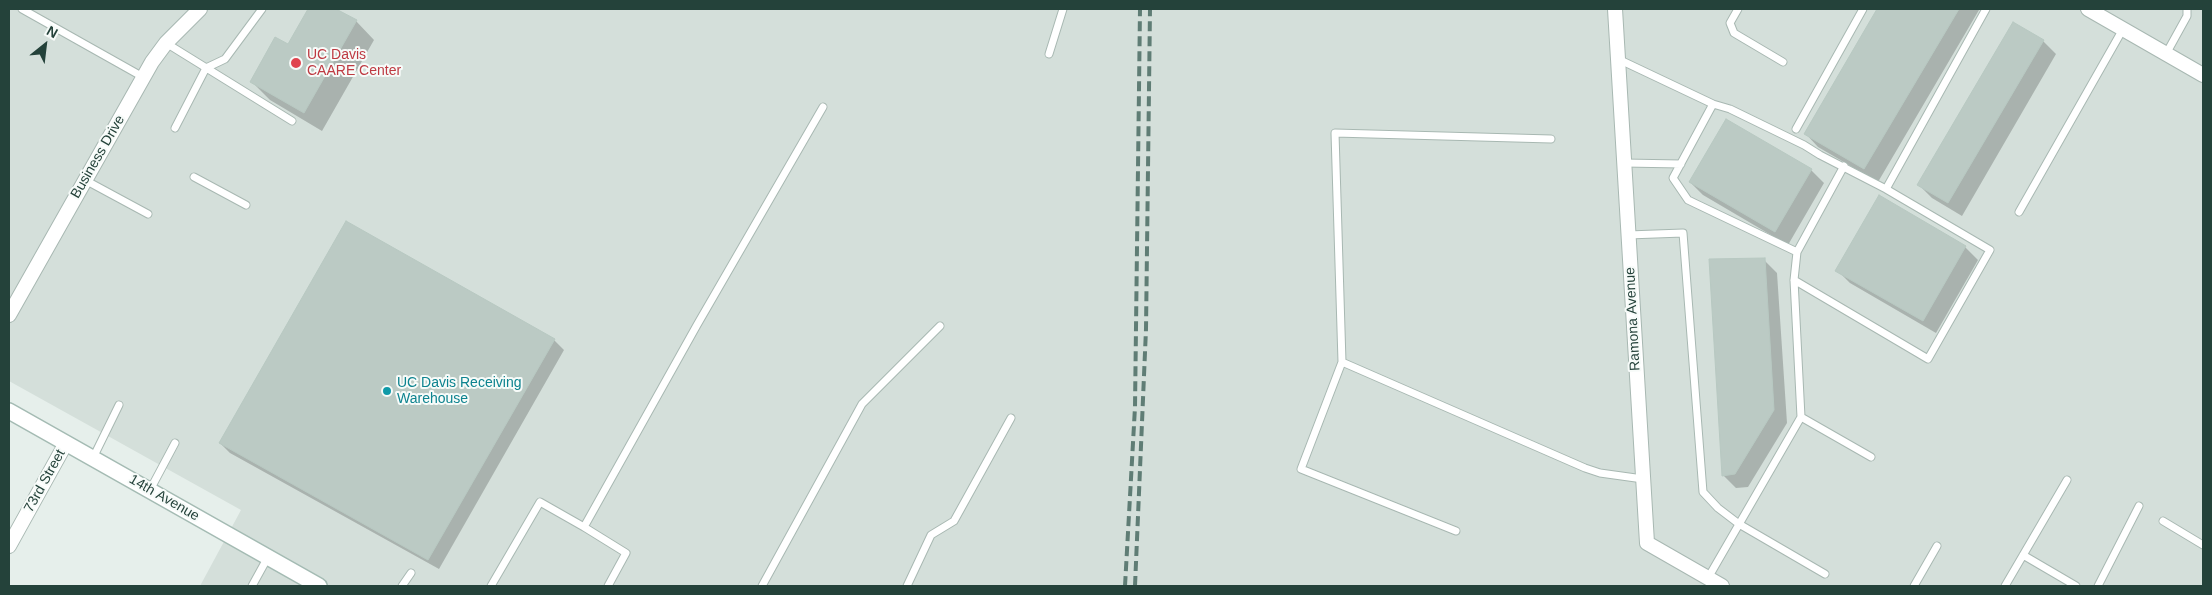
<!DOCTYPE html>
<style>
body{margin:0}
#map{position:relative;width:2212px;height:595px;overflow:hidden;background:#e6efeb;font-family:Arial,sans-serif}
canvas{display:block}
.frame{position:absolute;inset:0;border:10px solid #24423a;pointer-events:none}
.north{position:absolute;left:20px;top:20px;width:50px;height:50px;-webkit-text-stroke:4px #f7fbf9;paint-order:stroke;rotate:29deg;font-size:14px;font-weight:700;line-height:20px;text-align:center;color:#24423a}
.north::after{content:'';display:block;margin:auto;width:18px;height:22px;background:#24423a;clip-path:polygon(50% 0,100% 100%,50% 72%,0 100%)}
</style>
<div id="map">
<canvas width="2212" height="595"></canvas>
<div class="frame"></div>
<div class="north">N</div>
</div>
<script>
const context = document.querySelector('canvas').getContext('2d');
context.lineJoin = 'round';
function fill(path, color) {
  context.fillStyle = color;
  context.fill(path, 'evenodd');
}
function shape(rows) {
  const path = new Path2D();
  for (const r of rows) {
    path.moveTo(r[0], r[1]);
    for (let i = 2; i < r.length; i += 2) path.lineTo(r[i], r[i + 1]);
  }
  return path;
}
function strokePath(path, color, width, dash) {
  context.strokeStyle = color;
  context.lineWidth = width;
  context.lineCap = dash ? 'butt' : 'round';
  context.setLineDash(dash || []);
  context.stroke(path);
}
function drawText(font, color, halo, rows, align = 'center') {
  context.font = font + ' Arial,sans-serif';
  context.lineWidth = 4;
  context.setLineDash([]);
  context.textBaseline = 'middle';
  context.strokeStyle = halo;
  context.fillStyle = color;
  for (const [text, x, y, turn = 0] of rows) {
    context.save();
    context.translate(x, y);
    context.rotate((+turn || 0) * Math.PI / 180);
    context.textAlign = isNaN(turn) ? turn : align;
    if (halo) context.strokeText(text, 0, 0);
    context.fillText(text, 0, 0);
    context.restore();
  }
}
fill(shape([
 [9,9,2203,9,2203,586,200,586,241,510,9,381]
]), '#d4dfda');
fill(shape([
 [309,9,333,9,356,21,374,40,322,131,270,100,252,82,289,46],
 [1879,9,1979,10,1878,182,1818,147,1805,133],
 [2043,41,2056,54,1962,216,1932,198,1919,185],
 [1811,170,1824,183,1788,245,1703,195,1690,182],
 [1965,247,1978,260,1936,333,1850,283,1837,270],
 [1764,260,1777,273,1787,423,1748,487,1736,488,1723,475],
 [554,340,564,350,439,569,230,453,220,443]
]), '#0003');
const building = shape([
 [308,9,336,9,357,20,304,113,250,82,275,37,288,44,308,9],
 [1877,9,1959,9,1864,169,1804,134,1877,9],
 [2013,22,2044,40,1948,203,1917,185,2013,22],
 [1726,119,1812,169,1775,232,1689,182,1726,119],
 [1879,195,1966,246,1923,321,1835,271,1879,195],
 [346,221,555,339,428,560,219,443,346,221],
 [1765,258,1774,410,1735,474,1722,476,1709,259,1765,258]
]);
fill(building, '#bbcac4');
strokePath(building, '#b8c9c2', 1);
const lane = shape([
 [22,9,143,77],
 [1738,9,1730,23,1734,33,1783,62],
 [166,43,292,121],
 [1049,54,1063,9],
 [2166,54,2187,16,2187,9],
 [1618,59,1713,104,1730,109,1804,145,1820,155,1886,189,1990,250,1928,359,1794,280],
 [1713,104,1673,178,1688,200,1797,252],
 [175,128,206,68,225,59,262,9],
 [1796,129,1863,9],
 [1624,163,1681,164],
 [194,177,246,205],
 [85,180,148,214],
 [1886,189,1986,9],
 [2019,212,2123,29],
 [1628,235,1683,233,1703,492,1718,508,1739,524,1825,574],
 [1342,362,1335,133,1551,139],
 [1801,417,1871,457],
 [93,458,119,405],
 [150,490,175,443],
 [2163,521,2203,545],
 [584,527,626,553,608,586],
 [1456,531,1301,469,1342,362,1585,468,1600,473,1643,479],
 [2023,555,2076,586],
 [1708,578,1801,417,1794,280,1797,252,1844,166],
 [252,586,268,557],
 [402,586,411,573],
 [491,586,540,502,584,527,697,325,823,107],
 [762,586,862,404,940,326],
 [907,586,931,535,954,521,1011,418],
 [1914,586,1937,546],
 [2005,586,2067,480],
 [2098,586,2139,506]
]);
const street = shape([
 [1615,9,1647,543,1722,586],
 [2088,9,2203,75],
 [9,315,152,62,166,43,200,9],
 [9,546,66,443]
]);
const secondary = shape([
 [9,411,319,586]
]);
strokePath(lane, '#a8b8b2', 9);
strokePath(street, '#a8b8b2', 16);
strokePath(secondary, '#a4bbb3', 18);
strokePath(lane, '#fff', 7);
strokePath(street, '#fff', 14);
strokePath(secondary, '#fff', 15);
strokePath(shape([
 [1125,586,1135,407,1140,9],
 [1135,586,1146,329,1150,9]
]), '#5f7d75', 4, [10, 5]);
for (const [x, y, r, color] of [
 [296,63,6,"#e0444e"],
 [387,391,5,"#0f9aa8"]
]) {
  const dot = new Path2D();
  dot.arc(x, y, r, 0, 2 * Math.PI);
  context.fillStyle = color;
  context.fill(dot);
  strokePath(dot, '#f7fbf9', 2);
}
drawText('14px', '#be3a42', '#f7fbf9', [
 ["UC Davis",307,55],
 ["CAARE Center",307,71]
], 'left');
drawText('14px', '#24423a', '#f7fbf9', [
 ["Business Drive",98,157,-60],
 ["Ramona Avenue",1633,319,-93],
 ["73rd Street",45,481,-61],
 ["14th Avenue",164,498,30]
]);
drawText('14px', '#0d838f', '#f7fbf9', [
 ["UC Davis Receiving",397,383],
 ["Warehouse",397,399]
], 'left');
</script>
